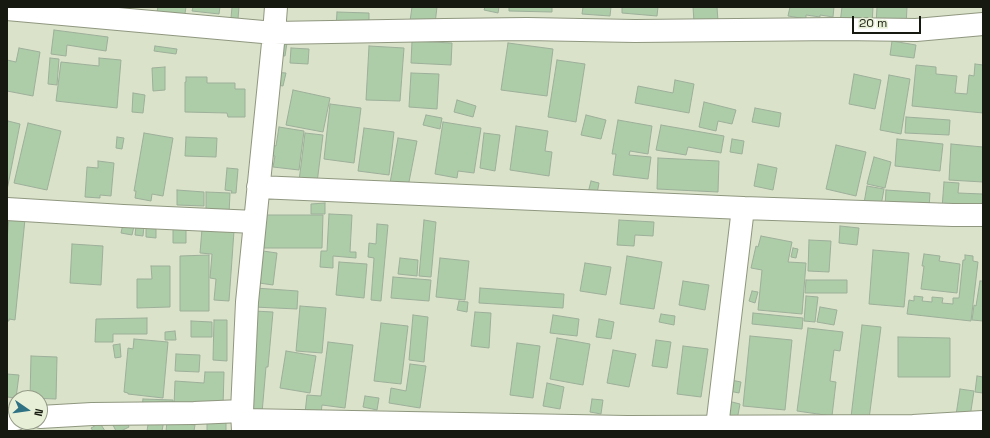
<!DOCTYPE html>
<style>
body{margin:0}
#map{position:relative;width:990px;height:438px;overflow:hidden;background:#dae3c9;font-family:"Space Grotesk",sans-serif}
canvas{display:block}
.frame{position:absolute;inset:0;border:8px solid #161910;pointer-events:none}
.north{position:absolute;left:8px;top:390px;width:40px;height:40px;box-sizing:border-box;background:#e7f0d6;border:1px solid #939a87;border-radius:50%;rotate:103deg;font-size:11px;font-weight:700;line-height:16px;text-align:center;color:#161910}
.north::after{content:'';display:block;margin:auto;width:14px;height:18px;background:#2f7284;clip-path:polygon(50% 0,100% 100%,50% 72%,0 100%)}
.scale{position:absolute;left:852px;top:16px;width:69px;height:18px;box-sizing:border-box;border:2px solid #161910;border-top:0;padding-left:5px;font-size:12px;line-height:14px;white-space:nowrap;color:#161910;-webkit-text-stroke:3px #e7f0d6;paint-order:stroke}
</style>
<div id="map">
<canvas width="990" height="438"></canvas>
<div class="frame"></div>
<div class="north">N</div>
<div class="scale">20 m</div>
</div>
<script>
const context = document.querySelector('canvas').getContext('2d');
context.lineJoin = 'round';
function fill(path, color) {
  context.fillStyle = color;
  context.fill(path, 'evenodd');
}
function shape(rows) {
  const path = new Path2D();
  for (const r of rows) {
    path.moveTo(r[0], r[1]);
    for (let i = 2; i < r.length; i += 2) path.lineTo(r[i], r[i + 1]);
  }
  return path;
}
function strokePath(path, color, width, dash) {
  context.strokeStyle = color;
  context.lineWidth = width;
  context.lineCap = dash ? 'butt' : 'round';
  context.setLineDash(dash || []);
  context.stroke(path);
}
const building = shape([
 [158,7,186,7,184,20,156,16,158,7],
 [193,7,220,7,219,14,192,11,193,7],
 [232,7,239,7,238,19,231,18,232,7],
 [412,7,437,7,435,24,410,21,412,7],
 [485,7,499,7,498,13,484,10,485,7],
 [509,7,552,7,552,12,509,11,509,7],
 [583,7,611,7,610,16,582,14,583,7],
 [622,7,658,7,657,16,622,13,622,7],
 [693,7,717,7,718,21,694,22,693,7],
 [790,7,834,7,833,17,820,15,820,17,806,15,806,19,788,16,790,7],
 [842,7,873,7,872,25,840,23,842,7],
 [877,7,907,7,906,27,876,25,877,7],
 [337,12,369,13,369,28,336,28,337,12],
 [54,30,108,37,106,51,67,45,66,56,51,54,54,30],
 [412,41,452,43,451,65,411,63,412,41],
 [892,41,916,45,914,58,890,55,892,41],
 [276,42,287,43,285,56,275,55,276,42],
 [508,43,553,49,547,96,501,90,508,43],
 [155,46,177,49,176,54,154,51,155,46],
 [369,46,404,48,400,101,366,100,369,46],
 [19,48,40,52,33,96,7,91,7,60,16,62,19,48],
 [291,48,309,49,308,64,290,63,291,48],
 [50,58,59,59,57,85,48,84,50,58],
 [99,58,121,60,117,108,56,101,61,62,99,66,99,58],
 [557,60,585,64,576,122,548,117,557,60],
 [975,64,983,65,983,113,912,106,916,65,936,67,936,74,957,76,955,93,967,94,969,75,974,76,975,64],
 [165,67,165,90,153,91,152,68,165,67],
 [273,72,286,73,283,86,271,84,273,72],
 [411,73,439,74,437,109,409,107,411,73],
 [854,74,881,80,875,109,849,104,854,74],
 [889,75,910,79,901,134,880,130,889,75],
 [186,77,207,77,207,83,235,83,235,89,245,89,245,117,228,117,227,113,185,112,185,82,186,82,186,77],
 [675,80,694,84,689,113,635,103,638,86,673,93,675,80],
 [293,90,330,98,323,132,286,125,293,90],
 [133,93,145,95,143,113,132,112,133,93],
 [457,100,476,106,473,117,454,112,457,100],
 [704,102,736,110,732,124,718,121,716,131,699,127,704,102],
 [330,104,361,108,354,163,324,159,330,104],
 [755,108,781,113,779,127,752,122,755,108],
 [426,115,442,118,440,129,423,125,426,115],
 [586,115,606,120,601,139,581,135,586,115],
 [906,117,950,120,949,135,905,133,906,117],
 [618,120,652,126,648,154,630,151,629,155,651,157,648,179,613,175,616,154,612,154,618,120],
 [8,121,20,124,7,190,7,125,8,121],
 [443,122,481,128,474,173,458,171,457,178,435,174,443,122],
 [28,123,61,131,47,190,14,183,28,123],
 [661,125,724,136,721,153,688,147,686,155,656,150,661,125],
 [516,126,548,131,545,151,552,152,549,176,510,170,516,126],
 [279,127,304,131,299,170,273,167,275,156,265,155,266,144,276,146,279,127],
 [364,128,394,132,389,175,358,171,364,128],
 [144,133,173,138,163,196,152,194,151,201,135,198,136,191,134,191,144,133],
 [305,133,323,135,317,183,299,181,305,133],
 [484,133,500,135,495,171,480,168,484,133],
 [117,137,124,138,122,149,116,148,117,137],
 [186,137,217,138,216,157,185,156,186,137],
 [398,138,417,141,408,187,390,183,398,138],
 [732,139,744,141,742,154,730,152,732,139],
 [897,139,943,144,940,171,895,166,897,139],
 [951,144,983,147,983,182,949,180,951,144],
 [836,145,866,152,856,196,826,189,836,145],
 [874,157,891,162,885,188,867,184,874,157],
 [658,158,719,161,718,192,657,189,658,158],
 [98,161,114,163,111,196,100,195,100,198,85,197,87,167,98,168,98,161],
 [758,164,777,168,773,190,754,186,758,164],
 [227,168,238,169,236,193,231,193,232,191,225,190,227,168],
 [591,181,599,183,596,199,587,197,591,181],
 [944,182,959,183,958,193,983,194,983,210,942,208,944,182],
 [867,186,884,189,881,206,864,203,867,186],
 [177,190,204,192,204,206,177,205,177,190],
 [886,190,930,193,929,208,885,206,886,190],
 [206,192,230,193,229,214,206,213,206,192],
 [325,203,325,214,311,214,311,204,325,203],
 [329,214,352,215,350,252,356,252,356,258,333,256,333,268,320,267,321,251,327,251,329,214],
 [263,215,323,215,322,248,264,248,263,215],
 [9,218,25,219,15,320,9,319,9,321,7,321,7,239,9,218],
 [424,220,436,222,431,277,419,276,424,220],
 [619,220,654,222,653,236,635,235,634,246,617,245,619,220],
 [123,224,134,226,132,235,121,233,123,224],
 [377,224,388,225,381,301,371,300,374,258,368,257,369,243,376,244,377,224],
 [136,226,144,226,143,236,135,235,136,226],
 [840,226,859,228,857,245,839,243,840,226],
 [173,227,186,227,186,243,173,243,173,227],
 [146,228,156,229,156,238,146,237,146,228],
 [202,229,234,231,229,301,214,300,216,279,210,278,212,254,200,253,202,229],
 [761,236,792,242,788,262,806,263,802,314,758,310,762,270,751,268,756,246,758,247,761,236],
 [809,240,831,241,829,272,808,271,809,240],
 [72,244,103,246,101,285,70,283,72,244],
 [793,248,798,249,796,258,791,257,793,248],
 [873,250,909,253,904,307,869,304,873,250],
 [263,251,277,253,273,285,259,283,263,251],
 [924,254,940,256,939,261,960,264,957,293,921,289,924,266,922,266,924,254],
 [209,255,209,311,180,311,180,256,209,255],
 [965,255,973,256,973,261,978,262,971,321,907,314,909,300,914,301,914,296,923,297,922,301,932,302,932,297,943,298,942,303,953,304,953,298,959,298,963,260,965,260,965,255],
 [627,256,662,262,654,309,620,304,627,256],
 [400,258,418,260,417,276,398,274,400,258],
 [440,258,469,261,465,300,436,297,440,258],
 [339,262,367,264,364,298,336,295,339,262],
 [585,263,611,267,606,295,580,291,585,263],
 [151,266,170,266,170,307,137,308,137,279,152,279,151,266],
 [393,277,431,280,429,301,391,298,393,277],
 [806,280,847,280,847,293,805,293,806,280],
 [683,281,709,285,705,310,679,305,683,281],
 [980,281,983,281,983,321,972,320,974,305,976,306,980,281],
 [255,288,298,291,297,309,254,307,255,288],
 [480,288,564,294,563,308,479,303,480,288],
 [752,291,758,292,755,303,749,301,752,291],
 [806,296,818,297,815,322,804,321,806,296],
 [459,301,468,302,467,312,457,310,459,301],
 [300,306,326,308,322,353,296,351,300,306],
 [820,307,837,310,834,325,817,322,820,307],
 [254,311,273,312,268,367,266,367,262,413,249,411,254,311],
 [475,312,491,313,489,348,471,346,475,312],
 [753,313,803,318,802,329,752,324,753,313],
 [661,314,675,316,674,325,659,322,661,314],
 [413,315,428,317,424,362,409,360,413,315],
 [553,315,579,319,577,336,550,333,553,315],
 [147,318,147,334,113,334,113,342,95,342,96,319,147,318],
 [599,319,614,322,611,339,596,337,599,319],
 [214,320,227,320,227,361,213,360,214,320],
 [191,321,212,322,212,337,191,337,191,321],
 [381,323,408,326,401,384,374,381,381,323],
 [862,325,881,327,869,419,851,417,862,325],
 [808,328,843,332,840,351,834,350,830,381,836,382,832,416,797,411,808,328],
 [175,331,176,340,165,340,165,332,175,331],
 [750,336,792,340,785,410,743,406,750,336],
 [898,337,950,338,950,377,898,377,898,337],
 [557,338,590,344,583,385,550,379,557,338],
 [134,339,168,342,163,398,128,394,128,393,124,392,128,348,133,349,134,339],
 [656,340,671,342,667,368,652,366,656,340],
 [328,342,353,345,345,408,322,405,321,414,305,413,307,395,321,396,328,342],
 [517,343,540,346,533,398,510,395,517,343],
 [120,344,121,357,115,358,113,345,120,344],
 [683,346,708,349,701,397,677,394,683,346],
 [613,350,636,354,629,387,607,383,613,350],
 [286,351,316,356,310,393,280,388,286,351],
 [176,354,200,355,199,372,175,371,176,354],
 [31,356,57,357,56,399,30,398,31,356],
 [410,364,426,366,420,408,389,403,391,388,406,391,410,364],
 [205,372,224,372,223,407,174,406,175,381,204,383,205,372],
 [7,374,19,375,16,398,7,397,7,374],
 [977,376,983,377,983,393,975,392,977,376],
 [731,380,741,382,739,393,729,391,731,380],
 [547,383,564,387,560,409,543,406,547,383],
 [960,389,974,391,970,417,956,415,960,389],
 [365,396,379,398,377,410,363,407,365,396],
 [143,399,173,400,173,407,142,407,143,399],
 [592,399,603,400,601,414,590,412,592,399],
 [728,401,740,404,737,420,725,418,728,401],
 [124,415,129,427,121,431,116,431,111,421,124,415],
 [149,418,164,420,162,431,147,431,149,418],
 [207,420,226,420,226,431,207,431,207,420],
 [167,422,195,425,194,431,166,431,167,422],
 [100,423,105,431,93,431,91,428,100,423]
]);
fill(building, '#adcca8');
strokePath(building, '#9daf9a', 1);
const minor = shape([
 [7,9,274,33,445,30,527,29,635,31,839,29,916,30,983,24],
 [258,187,743,208,953,215,983,215],
 [7,209,123,216,255,222],
 [40,417,92,414,194,413,242,411],
 [7,419,16,419],
 [243,420,627,427,913,426,983,422],
 [717,427,743,208],
 [243,431,242,411,247,302,274,33,276,7]
]);
strokePath(minor, '#8f977f', 24);
strokePath(minor, '#fff', 22);
</script>
